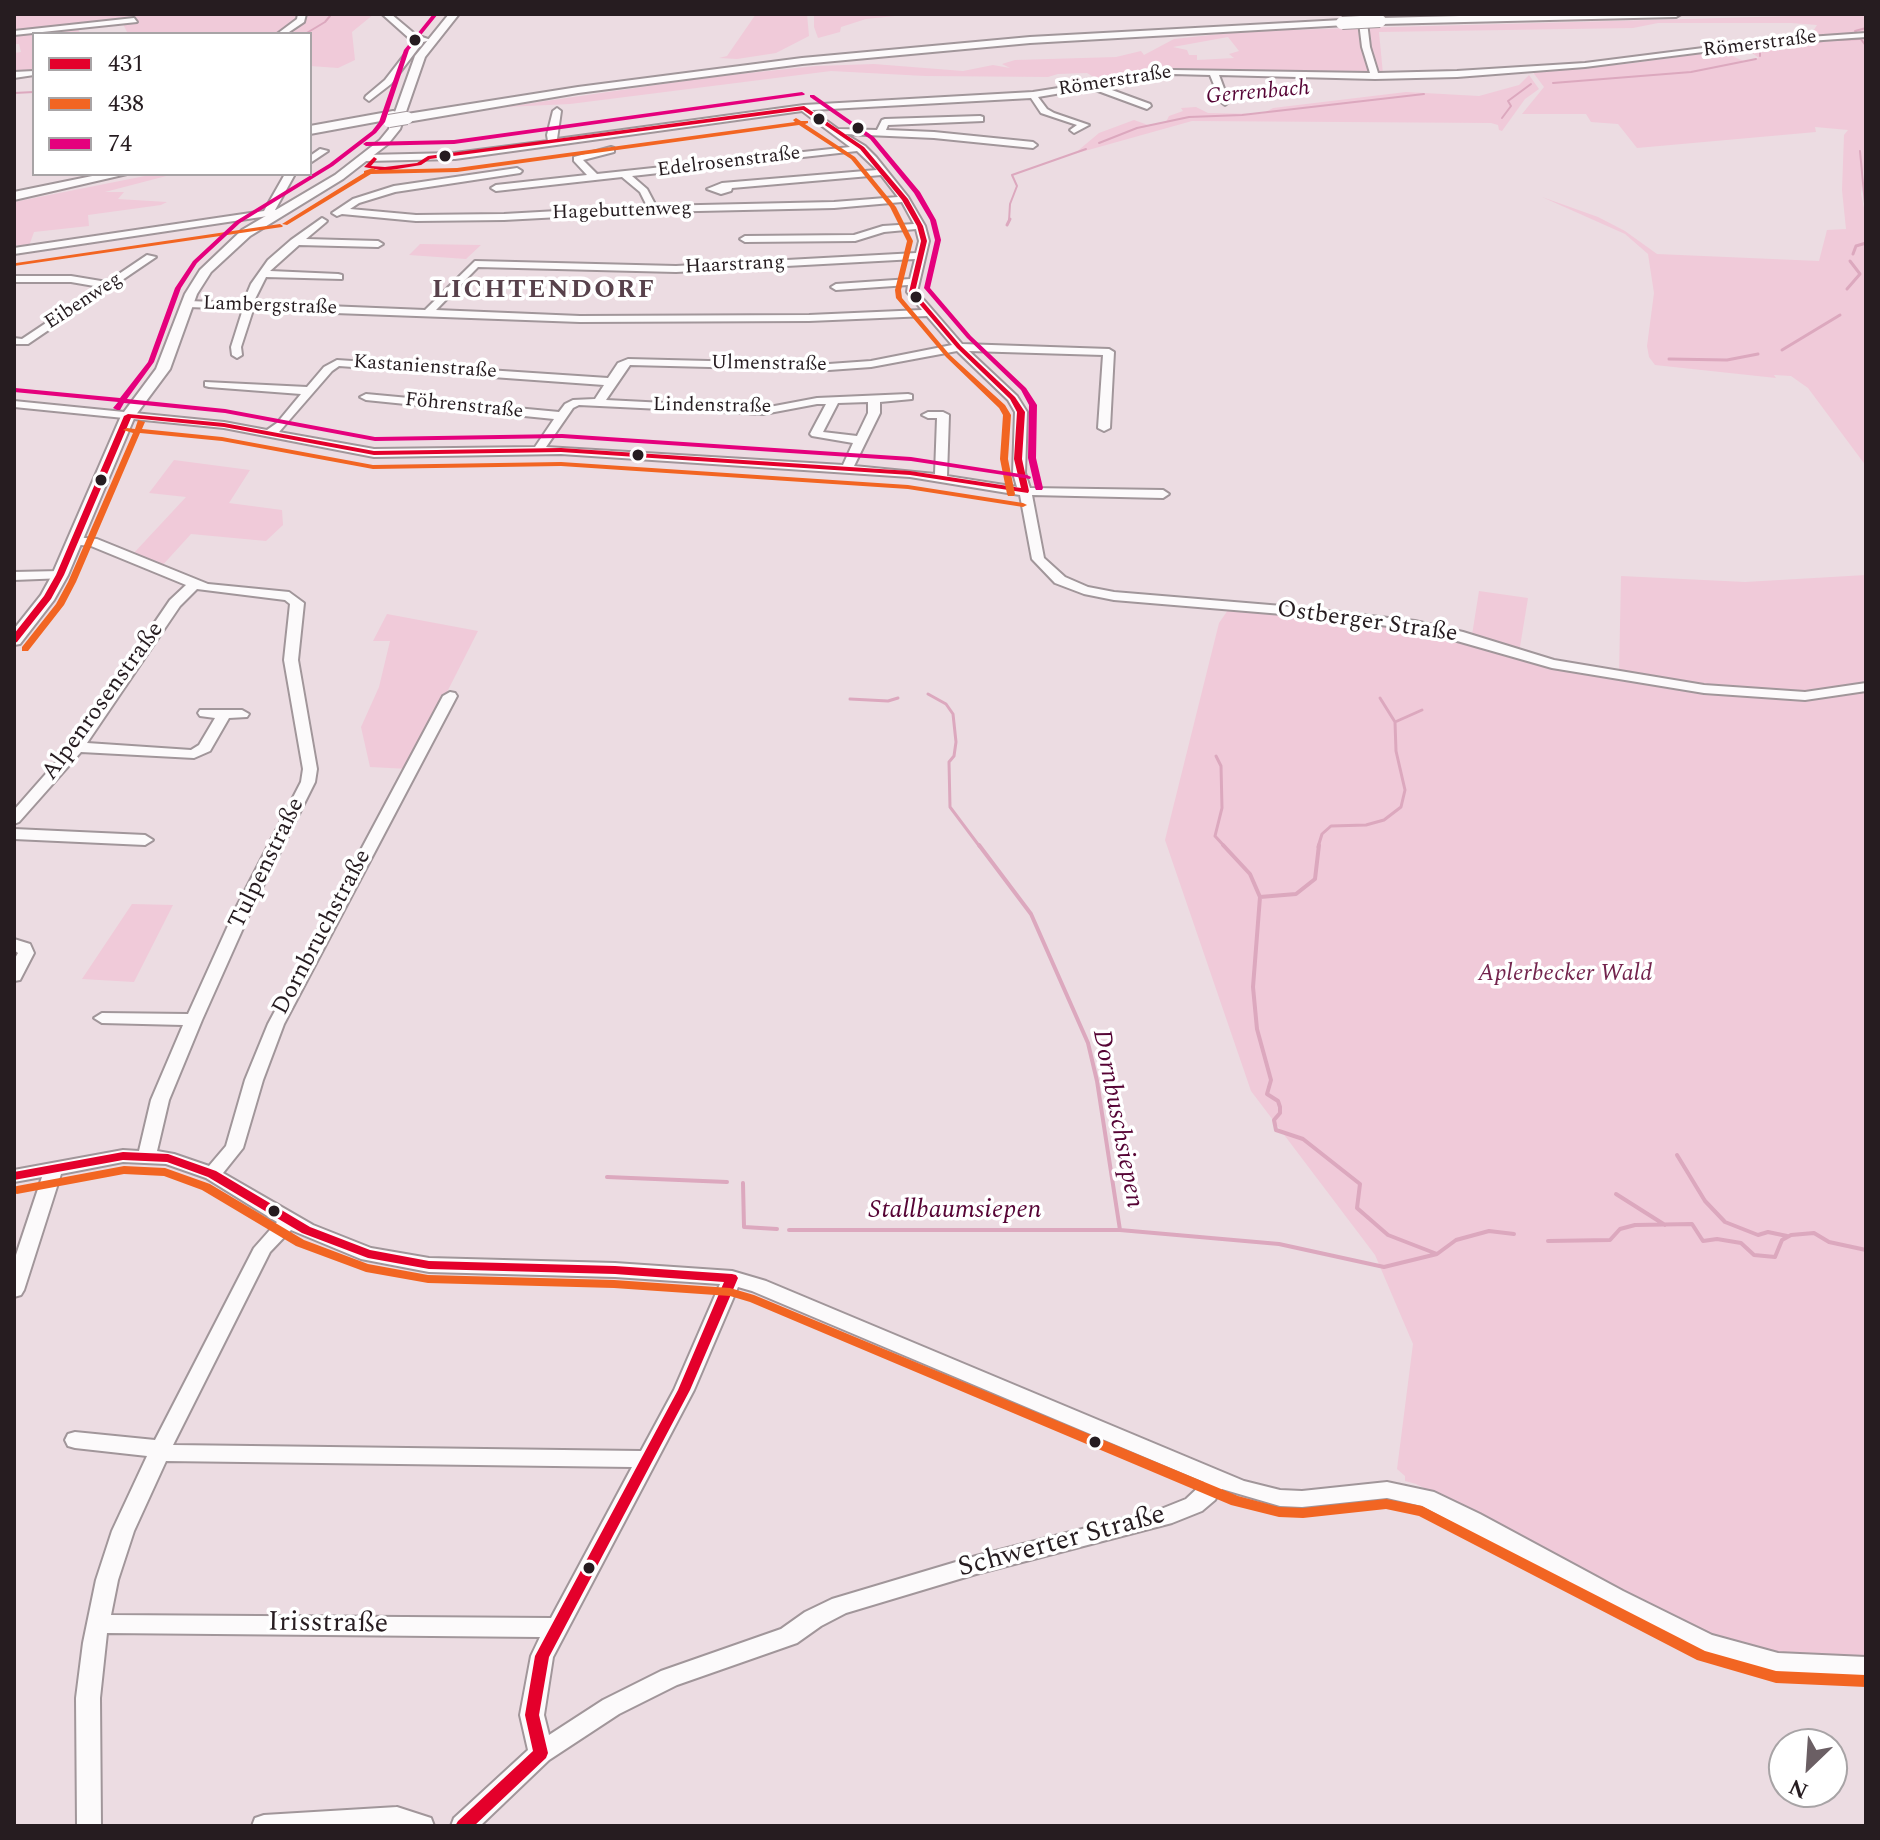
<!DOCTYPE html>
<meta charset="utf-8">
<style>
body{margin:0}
#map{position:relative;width:1880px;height:1840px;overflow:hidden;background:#ecdce2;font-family:Spectral,serif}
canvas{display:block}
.frame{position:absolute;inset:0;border:16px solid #261c20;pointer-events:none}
.legend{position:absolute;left:32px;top:32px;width:280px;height:144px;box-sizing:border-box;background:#fff;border:2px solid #a8a4a6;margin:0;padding:10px 14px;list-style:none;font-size:24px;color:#261c20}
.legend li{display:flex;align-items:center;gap:16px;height:40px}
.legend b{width:40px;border:2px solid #a8a4a6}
.north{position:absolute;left:1768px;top:1728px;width:80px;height:80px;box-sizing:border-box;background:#fff;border:2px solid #a8a4a6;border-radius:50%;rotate:205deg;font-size:22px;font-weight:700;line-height:32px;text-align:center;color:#261c20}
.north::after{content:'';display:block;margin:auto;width:28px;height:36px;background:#6b5f64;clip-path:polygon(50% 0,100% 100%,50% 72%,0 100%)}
</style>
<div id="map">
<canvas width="1880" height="1840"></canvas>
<div class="frame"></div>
<ul class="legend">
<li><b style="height:10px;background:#e4002b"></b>431</li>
<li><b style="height:10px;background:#f26522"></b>438</li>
<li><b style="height:10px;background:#e5007d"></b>74</li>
</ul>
<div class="north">N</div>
</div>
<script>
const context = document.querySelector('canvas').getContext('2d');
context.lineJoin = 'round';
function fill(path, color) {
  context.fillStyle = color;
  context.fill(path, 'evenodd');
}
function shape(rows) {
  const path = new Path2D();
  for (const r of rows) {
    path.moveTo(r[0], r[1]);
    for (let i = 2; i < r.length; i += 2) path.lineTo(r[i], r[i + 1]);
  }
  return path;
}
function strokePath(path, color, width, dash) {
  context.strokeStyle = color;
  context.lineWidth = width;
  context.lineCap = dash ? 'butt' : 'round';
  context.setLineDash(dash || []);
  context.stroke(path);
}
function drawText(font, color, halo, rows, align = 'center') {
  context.font = font + ' Spectral,serif';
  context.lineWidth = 7;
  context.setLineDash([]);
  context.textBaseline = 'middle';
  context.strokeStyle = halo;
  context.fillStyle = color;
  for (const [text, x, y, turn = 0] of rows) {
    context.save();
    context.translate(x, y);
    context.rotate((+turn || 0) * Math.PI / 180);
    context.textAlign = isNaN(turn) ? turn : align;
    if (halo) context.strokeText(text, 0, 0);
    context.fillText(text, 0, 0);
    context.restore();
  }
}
fill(shape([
 [14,14,301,14,300,20,279,34,128,34,122,22,136,19,14,33],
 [303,14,374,14,352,32,355,60,338,68,310,66,310,34,283,34],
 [756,14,807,14,809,36,776,53,737,59,719,58,727,56],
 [814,14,914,14,866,19,841,27,840,32,818,38,814,27],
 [1866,14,1866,34,1810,36,1817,25,1791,23,1658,23,1633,28,1379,32,1383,74,1205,69,1148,73,1100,81,1087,73,1058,74,1048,77,925,76,831,71,570,104,505,107,711,77,816,66,874,64,963,71,993,65,1010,68,1002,64,1015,60,1116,57,1141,51,1144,55,1174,39,1248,31],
 [1228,37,1239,51,1229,54,1234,58,1197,60,1197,55,1189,55,1187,50,1173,47],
 [78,27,80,34,34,34,34,72,14,75,14,53,21,52,19,44,14,44,14,34],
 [1866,36,1866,149,1861,194,1866,217,1866,466,1808,388,1791,376,1774,375,1776,378,1655,365,1649,357,1647,346,1654,293,1648,254,1625,234,1542,197,1598,217,1625,231,1657,254,1819,261,1827,230,1846,229,1842,190,1844,135,1848,130,1815,127,1816,132,1637,148,1618,124,1591,122,1586,114,1522,114,1544,87,1532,71,1626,64,1720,51,1744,61,1759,58,1752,53,1728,50],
 [1529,75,1539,89,1525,99,1502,131,1499,130,1498,125,1491,123,1192,121,1074,154,1099,133,1134,120,1148,125,1166,122,1169,116,1183,111,1181,108,1196,107,1208,113,1262,114,1273,108,1406,92,1479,96,1519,85],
 [155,174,174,174,105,192,124,192,118,199,167,202,161,205,88,215,89,226,34,232,29,246,14,245,14,202],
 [420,244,481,245,466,259,409,255],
 [174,460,250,470,229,503,282,510,283,525,266,541,191,534,160,568,132,555,186,497,149,493],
 [1866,575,1866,686,1827,693,1735,692,1619,674,1621,576,1745,582],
 [1479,591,1528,598,1519,653,1472,635],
 [1228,610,1415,626,1532,661,1757,695,1866,688,1866,1655,1778,1659,1694,1631,1416,1484,1405,1481,1405,1476,1397,1469,1413,1344,1375,1255,1251,1091,1165,840,1219,623],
 [387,614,478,631,408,769,370,767,361,727,379,687,390,641,373,641],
 [132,904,173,905,134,982,82,979]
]), '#f0cad9');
strokePath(shape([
 [1866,28,1855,31,1866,46],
 [305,34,325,22,330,16,328,14],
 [1834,40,1860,39],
 [1760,56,1760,50,1823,41],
 [1553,83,1691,72,1756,59],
 [14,93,34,92],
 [1502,118,1511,106,1508,101,1531,84],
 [1099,143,1137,128,1189,117,1242,115,1424,94],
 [1860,151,1866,215],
 [1009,221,1010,204,1017,186,1012,175,1086,149]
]), '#dca8be', 2);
strokePath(shape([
 [1007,225,1010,219],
 [1853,254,1856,246,1866,243],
 [1847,289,1860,274,1850,261],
 [1782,350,1840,315],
 [1669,359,1727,360,1758,354],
 [928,694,946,704,953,714,956,742,954,756,949,762,950,807,980,847],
 [1380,698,1395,722],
 [850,699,888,701,898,698],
 [1395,722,1422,710],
 [1216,756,1221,766,1222,808,1215,836,1225,847],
 [1318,847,1322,834,1331,826,1366,825,1384,820,1401,807,1405,790,1396,751,1395,722]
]), '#dca8be', 3);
strokePath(shape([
 [979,845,1031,914,1088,1043,1097,1081,1120,1230,1279,1244,1384,1267,1437,1254],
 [1223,845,1250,874,1260,897],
 [1319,845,1315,879,1296,894,1260,897,1253,987,1257,1029,1271,1080,1267,1094,1278,1101,1280,1107,1280,1113,1274,1120,1276,1130,1303,1139,1360,1184,1357,1208,1388,1235,1437,1254,1456,1240,1489,1231,1514,1234],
 [1677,1155,1705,1201,1725,1222,1758,1235,1768,1232,1787,1236],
 [607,1177,727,1182],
 [743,1183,744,1227,777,1229],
 [1616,1194,1665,1225],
 [789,1230,1119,1230],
 [1548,1241,1610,1240,1620,1229,1635,1225,1692,1224,1703,1241,1717,1239,1741,1243,1754,1255,1775,1257,1782,1240,1791,1235,1814,1233,1829,1242,1866,1250]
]), '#dca8be', 4);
const minor = shape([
 [298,14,306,14,304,22,286,34,277,34,297,19,298,14],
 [382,14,391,14,416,35,431,40,423,42,391,84,369,101,365,98,366,96,385,80,416,40,410,39,382,14],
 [1358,14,1366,14,1370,47,1378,73,1457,71,1585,63,1766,40,1866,33,1866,37,1766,44,1585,67,1457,77,1375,79,1219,75,1229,102,1225,105,1221,102,1210,75,1173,74,1101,86,1150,104,1151,106,1147,109,1090,88,1038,97,1047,109,1054,113,1089,125,1074,133,1070,130,1077,125,1041,113,1031,98,812,110,838,129,877,130,882,120,885,119,980,116,983,117,983,121,888,125,886,130,934,132,1033,142,1037,145,1033,148,934,138,845,134,865,146,876,157,908,197,925,226,929,241,917,292,962,344,1109,349,1114,352,1110,428,1104,431,1098,428,1103,355,969,351,1017,396,1027,412,1025,473,1030,488,1163,490,1169,494,1163,498,1032,495,1044,558,1065,577,1088,587,1114,592,1282,606,1415,621,1463,632,1554,660,1704,685,1805,692,1866,683,1866,691,1805,700,1704,693,1552,668,1415,629,1282,614,1114,600,1084,594,1055,583,1032,559,1020,495,910,477,561,454,374,457,224,428,14,407,14,401,224,422,267,430,277,423,301,394,209,387,205,386,205,382,307,387,324,367,337,360,608,378,618,363,628,359,829,364,871,361,952,345,927,316,809,321,580,322,253,310,241,347,242,355,237,358,232,355,231,347,243,309,188,307,183,304,188,301,243,303,251,284,268,260,291,240,322,218,327,221,325,223,306,239,378,241,383,244,378,247,299,245,270,271,338,274,342,275,342,279,266,277,253,303,425,310,475,261,676,266,916,253,919,241,916,229,884,232,855,241,745,242,740,239,745,236,854,235,883,226,914,224,902,202,834,208,653,212,504,220,416,221,342,214,337,216,332,213,353,199,394,186,517,168,522,171,520,173,395,192,359,203,350,209,416,215,504,214,647,206,640,192,622,177,496,191,491,188,496,185,587,175,574,161,574,157,611,147,614,148,614,152,583,160,597,174,850,147,802,111,455,159,366,161,361,158,366,155,455,153,548,141,547,135,553,111,557,108,561,111,557,139,804,105,1033,92,1173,70,1370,73,1362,47,1358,14],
 [857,151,877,170,722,183,707,189,721,194,731,191,732,188,881,175,898,197,834,202,656,206,647,189,632,176,857,151],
 [915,259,910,279,836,284,831,287,836,290,908,285,907,292,922,310,809,315,580,316,436,310,478,267,676,272,915,259],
 [957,351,1008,400,1015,412,1013,473,1017,487,947,476,949,415,943,412,928,412,922,415,928,418,937,418,935,474,854,466,880,413,880,402,912,399,912,395,908,394,817,398,764,408,606,400,630,365,829,370,871,367,957,351],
 [339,366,604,385,595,399,573,400,565,404,559,412,366,394,360,397,366,400,554,419,535,447,374,449,279,432,332,371,339,366],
 [868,402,868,413,857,436,823,432,838,403,868,402],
 [817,404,826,404,810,434,812,436,853,443,843,465,546,447,573,408,579,405,764,414,817,404],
 [134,18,137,22,14,35,14,31,134,18],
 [34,71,34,75,14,78,14,72,34,71],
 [320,149,328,151,310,163,310,156,320,149],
 [285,174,295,174,275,210,281,210,281,214,14,254,14,248,264,211,285,174],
 [147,255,156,257,28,344,14,344,14,338,22,339,100,287,71,282,14,282,14,276,71,276,107,282,147,255],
 [74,537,97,539,208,584,289,592,304,603,298,660,317,769,315,782,252,908,202,1020,169,1100,157,1151,174,1154,209,1166,226,1146,245,1080,268,1024,443,696,450,692,455,693,457,696,284,1024,263,1080,243,1148,223,1173,313,1225,371,1248,429,1258,615,1263,732,1271,766,1281,1244,1481,1280,1490,1302,1491,1387,1482,1434,1492,1480,1514,1623,1591,1712,1635,1778,1653,1866,1657,1866,1677,1778,1673,1699,1650,1607,1605,1422,1506,1387,1498,1302,1507,1280,1506,1222,1489,1215,1500,1202,1511,1172,1523,976,1574,846,1613,821,1626,797,1643,677,1685,619,1714,549,1760,480,1826,451,1826,454,1818,528,1750,520,1715,531,1656,540,1637,107,1633,100,1698,101,1826,77,1826,76,1698,83,1643,96,1580,112,1531,147,1456,75,1448,68,1446,65,1440,68,1434,75,1432,155,1440,254,1248,277,1222,206,1178,166,1164,123,1162,61,1174,24,1290,21,1295,14,1297,14,1261,42,1177,14,1182,14,1170,123,1150,139,1151,151,1100,183,1025,102,1023,94,1018,102,1013,188,1014,236,908,301,782,303,769,284,660,290,604,285,600,197,589,180,606,87,743,191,750,199,745,215,718,200,716,198,713,200,710,242,710,249,714,247,717,229,718,210,751,194,758,81,752,19,822,14,824,14,810,72,744,170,600,186,585,91,546,70,544,68,541,74,537],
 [291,1230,361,1259,429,1272,615,1277,720,1284,674,1390,641,1451,173,1445,270,1252,291,1230],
 [738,1287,752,1291,1204,1482,1186,1499,1161,1509,976,1556,832,1599,805,1612,781,1629,661,1671,603,1700,549,1735,544,1715,553,1657,694,1390,738,1287],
 [166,1461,632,1467,551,1618,111,1615,118,1580,134,1531,166,1461],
 [60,571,65,572,65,578,14,580,14,572,60,571],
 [14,829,145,835,153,840,145,845,14,839,14,829],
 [14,939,30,944,34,953,20,980,14,981,14,960,18,953,14,950,14,939],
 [397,1807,431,1818,434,1826,252,1826,255,1818,264,1815,397,1807]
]);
const major = shape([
 [449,14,459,14,425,57,400,129,388,144,343,179,250,236,211,272,197,294,170,369,135,416,68,575,54,600,20,644,14,645,14,629,41,595,52,575,121,416,156,369,185,294,200,270,242,230,335,175,380,140,389,129,415,56,449,14]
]);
const highway = shape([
 [1540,14,1681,14,1676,17,1380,24,1375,21,1380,18,1540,14],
 [1342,20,1347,23,1346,25,1030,43,802,64,578,93,407,122,401,118,407,114,578,87,802,58,1030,37,1342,20],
 [393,111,397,112,397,118,310,134,310,126,393,111],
 [102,174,127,174,14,200,14,192,102,174]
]);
strokePath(minor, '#a1969a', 4);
strokePath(major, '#a1969a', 4);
strokePath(highway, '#a1969a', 4);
fill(minor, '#fcfafb');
fill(major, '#fcfafb');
fill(highway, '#fcfafb');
const highwayBridge = shape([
 [1342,23,1380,21],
 [389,121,407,118]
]);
strokePath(highwayBridge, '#a1969a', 14, []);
strokePath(highwayBridge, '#fcfafb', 12);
fill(shape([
 [804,106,864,147,908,199,923,226,927,241,915,292,961,346,1015,397,1025,412,1022,459,1029,491,1028,493,910,475,561,452,374,455,224,427,131,418,64,575,51,599,17,642,14,643,14,634,44,596,56,575,124,416,128,414,224,423,374,451,561,448,910,471,1021,488,1014,459,1017,412,1010,399,957,348,909,292,921,241,917,226,902,200,860,149,803,110,430,159,421,165,385,171,364,167,374,157,377,159,371,166,385,167,417,163,428,156,804,106],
 [123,1152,168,1154,216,1171,310,1227,370,1250,429,1261,615,1266,732,1274,736,1275,738,1278,690,1390,549,1657,539,1715,548,1753,546,1758,474,1826,455,1826,458,1821,533,1751,525,1715,535,1656,678,1390,724,1282,615,1274,429,1269,368,1258,302,1233,208,1177,167,1162,123,1160,14,1180,14,1172,123,1152]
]), '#e4002b');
fill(shape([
 [796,118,801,121,808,121,808,123,805,124,855,157,896,207,913,241,901,290,902,298,950,355,1005,405,1011,415,1008,459,1015,494,1014,496,1008,496,1007,494,1000,459,1003,415,999,408,946,357,896,298,895,290,907,241,890,207,851,159,799,125,457,172,371,174,287,225,282,224,364,173,364,171,373,168,376,170,457,168,795,122,793,120,796,118],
 [280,224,283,226,282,227,14,266,14,264,16,263,280,224],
 [138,420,145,422,142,429,222,437,373,465,561,462,908,485,1023,503,1027,505,1023,507,908,489,561,466,373,469,222,441,140,433,76,582,64,605,28,651,22,651,22,647,56,604,68,582,133,433,123,430,127,428,135,429,138,420],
 [124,1166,165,1168,210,1184,304,1240,368,1264,428,1275,614,1280,730,1288,754,1295,1238,1496,1279,1507,1303,1508,1386,1499,1422,1506,1705,1651,1776,1671,1865,1675,1866,1687,1776,1683,1697,1660,1419,1516,1386,1509,1303,1518,1279,1517,1231,1505,750,1302,730,1296,614,1288,428,1283,366,1272,296,1246,202,1190,164,1176,124,1174,17,1194,14,1193,14,1187,17,1186,124,1166]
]), '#f26522');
fill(shape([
 [433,14,438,14,409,50,385,122,376,133,333,166,240,223,197,263,181,288,154,362,127,399,225,409,375,437,562,434,911,457,1027,475,1031,477,1030,479,911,461,562,438,375,441,225,413,124,403,120,410,117,410,113,408,118,402,14,392,15,388,120,398,148,362,175,288,193,261,236,221,329,164,372,131,379,122,404,50,433,14],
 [802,92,805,94,804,95,454,144,366,146,363,144,366,142,454,140,802,92],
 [810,95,814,95,874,137,920,192,936,220,941,240,930,288,971,336,1026,388,1037,405,1036,458,1043,488,1042,490,1036,490,1035,488,1028,458,1029,405,1021,390,967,338,924,288,935,240,930,220,914,193,870,139,810,97,810,95]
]), '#e5007d');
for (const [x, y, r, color] of [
 [415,40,7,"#261c20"],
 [819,119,7,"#261c20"],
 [858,128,7,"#261c20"],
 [445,156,7,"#261c20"],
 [916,297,7,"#261c20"],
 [638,455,7,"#261c20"],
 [101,480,7,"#261c20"],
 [274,1211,7,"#261c20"],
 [1095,1442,7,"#261c20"],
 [589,1568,7,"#261c20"]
]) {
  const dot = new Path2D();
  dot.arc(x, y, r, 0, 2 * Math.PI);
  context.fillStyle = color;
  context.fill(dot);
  strokePath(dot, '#fff', 3);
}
drawText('20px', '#261c20', '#fff', [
 ["Römerstraße",1760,45,-7],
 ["Römerstraße",1115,82,-9],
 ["Edelrosenstraße",729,163,-7],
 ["Hagebuttenweg",622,212,-2],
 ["Haarstrang",735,266,-3],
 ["Eibenweg",84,302,-33],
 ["Lambergstraße",270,307,2],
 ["Ulmenstraße",769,365,1],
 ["Kastanienstraße",425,368,4],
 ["Föhrenstraße",464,407,6],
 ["Lindenstraße",712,407,1]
]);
drawText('italic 22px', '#560435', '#fff', [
 ["Gerrenbach",1258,94,-5]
]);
drawText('24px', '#261c20', '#fff', [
 ["Ostberger Straße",1367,623,8],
 ["Alpenrosenstraße",104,702,-54],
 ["Tulpenstraße",268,864,-64],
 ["Dornbruchstraße",323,933,-62]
]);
drawText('italic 24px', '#73244d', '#fff', [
 ["Aplerbecker Wald",1565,975]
]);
context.letterSpacing = '2px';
drawText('bold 26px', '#58414b', '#fff', [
 ["LICHTENDORF",544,292]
]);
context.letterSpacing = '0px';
drawText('italic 26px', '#560435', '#fff', [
 ["Dornbuschsiepen",1116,1119,79],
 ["Stallbaumsiepen",955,1212]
]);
drawText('28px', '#261c20', '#fff', [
 ["Schwerter Straße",1062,1543,-15],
 ["Irisstraße",328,1625,1]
]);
</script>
